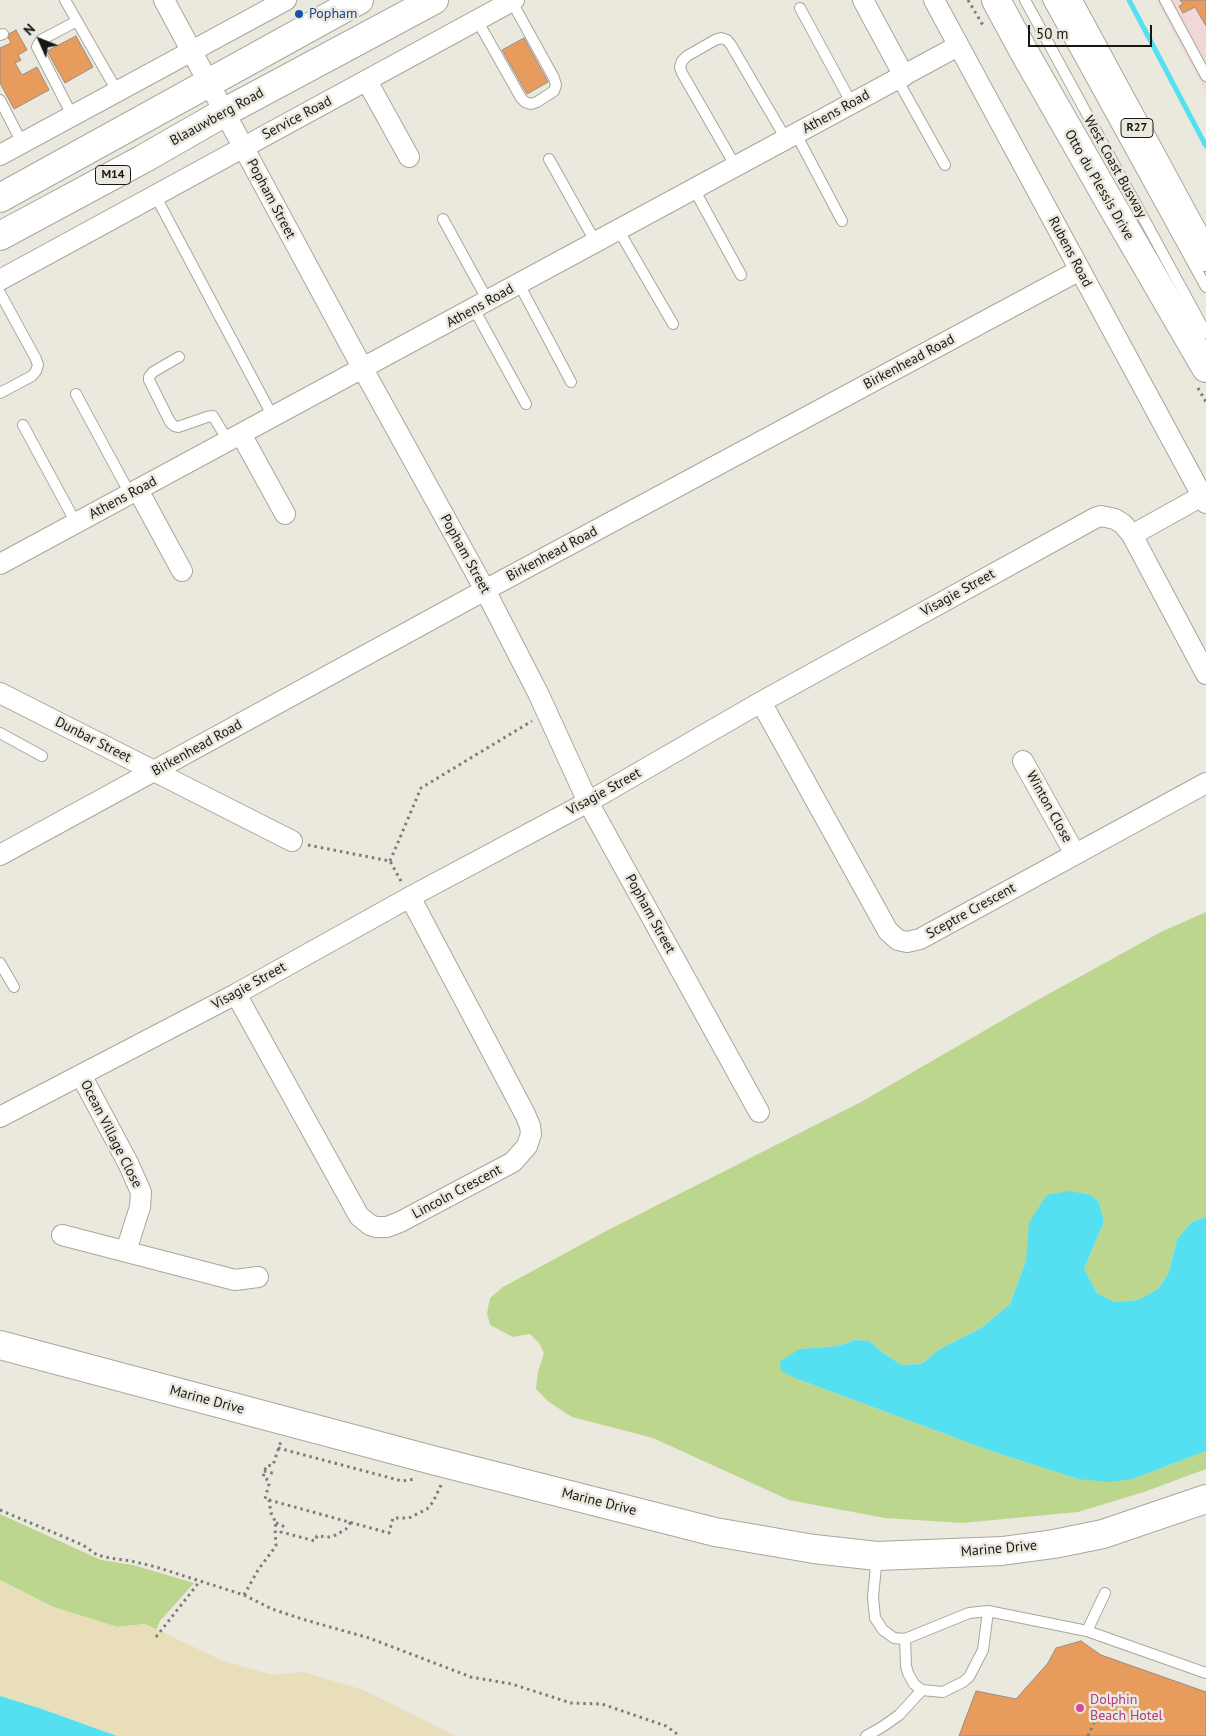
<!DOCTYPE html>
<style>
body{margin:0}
#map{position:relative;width:1206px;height:1736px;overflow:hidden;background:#ebe8de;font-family:"PT Sans",sans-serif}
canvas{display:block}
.north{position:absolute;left:15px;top:15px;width:50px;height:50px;-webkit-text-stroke:4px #ebe8de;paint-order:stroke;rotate:314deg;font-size:14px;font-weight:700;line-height:20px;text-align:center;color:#181714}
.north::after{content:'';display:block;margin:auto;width:18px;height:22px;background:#181714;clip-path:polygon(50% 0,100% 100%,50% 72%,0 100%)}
.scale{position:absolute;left:1028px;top:25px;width:124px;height:22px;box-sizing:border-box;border:2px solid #181714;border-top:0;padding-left:6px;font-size:15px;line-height:18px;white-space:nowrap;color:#181714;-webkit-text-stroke:4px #ebe8de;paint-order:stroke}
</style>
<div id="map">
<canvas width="1206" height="1736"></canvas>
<div class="north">N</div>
<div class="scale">50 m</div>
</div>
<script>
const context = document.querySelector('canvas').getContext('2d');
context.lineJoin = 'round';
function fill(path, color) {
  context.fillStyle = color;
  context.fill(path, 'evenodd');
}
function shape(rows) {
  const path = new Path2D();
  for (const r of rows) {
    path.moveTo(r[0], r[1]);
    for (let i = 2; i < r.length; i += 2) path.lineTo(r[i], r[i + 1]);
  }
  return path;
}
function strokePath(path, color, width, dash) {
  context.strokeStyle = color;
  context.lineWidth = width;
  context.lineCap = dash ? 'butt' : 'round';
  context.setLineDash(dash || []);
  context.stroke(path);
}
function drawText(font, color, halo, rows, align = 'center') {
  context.font = font + ' "PT Sans",sans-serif';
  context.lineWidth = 5;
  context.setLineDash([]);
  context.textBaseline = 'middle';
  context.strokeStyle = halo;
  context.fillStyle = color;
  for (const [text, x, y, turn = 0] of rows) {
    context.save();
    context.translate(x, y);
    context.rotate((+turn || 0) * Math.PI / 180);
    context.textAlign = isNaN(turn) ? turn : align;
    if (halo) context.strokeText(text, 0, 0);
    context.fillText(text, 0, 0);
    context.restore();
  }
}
fill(shape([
 [1156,0,1206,0,1206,92]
]), '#f1d7d8');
fill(shape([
 [1206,912,1206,1217,1192,1222,1177,1239,1169,1272,1158,1289,1138,1300,1115,1302,1097,1293,1084,1269,1104,1222,1099,1202,1091,1195,1029,1246,1026,1261,1010,1304,981,1328,938,1350,922,1364,902,1365,883,1353,869,1341,855,1340,838,1346,800,1349,800,1380,991,1451,1078,1479,1133,1479,1206,1451,1206,1469,1144,1492,1078,1512,962,1523,885,1518,789,1500,653,1438,572,1417,549,1402,536,1389,538,1372,544,1353,539,1343,530,1334,513,1337,490,1325,487,1313,490,1298,503,1287,608,1230,861,1102,1034,1002,1161,932],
 [0,1514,101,1560,133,1565,194,1583,160,1621,156,1630,145,1624,117,1627,53,1607,0,1580]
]), '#bdd68d');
fill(shape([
 [0,1580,53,1607,117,1627,145,1624,221,1660,272,1675,304,1672,363,1690,456,1736,117,1736,39,1708,0,1696]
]), '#e8deb9');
fill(shape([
 [1069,1191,1091,1195,1099,1202,1104,1222,1084,1269,1097,1293,1115,1302,1138,1300,1158,1289,1169,1272,1177,1239,1192,1222,1206,1217,1206,1451,1133,1479,1108,1482,1078,1479,991,1451,800,1380,781,1371,780,1362,799,1349,838,1346,855,1340,869,1341,883,1353,902,1365,922,1364,938,1350,981,1328,1010,1304,1026,1261,1029,1222,1047,1195],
 [0,1696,39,1708,117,1736,0,1736]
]), '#55e0f1');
strokePath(shape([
 [1129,0,1206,146]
]), '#55e0f1', 5);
const building = shape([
 [1180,0,1206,0,1206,26,1195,7,1183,13,1179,6,1183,4,1180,0],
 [16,30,27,50,18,55,21,60,15,63,22,75,37,67,49,90,14,109,0,83,0,48,11,43,7,35,16,30],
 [76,36,93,67,65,83,47,51,76,36],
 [524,38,548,82,527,94,502,50,524,38],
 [1081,1641,1101,1655,1206,1692,1206,1736,959,1736,976,1691,1016,1699,1048,1663,1056,1648,1081,1641]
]);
fill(building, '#e79c5d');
strokePath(building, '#968d87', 1);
const service = shape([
 [65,0,117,91],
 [1025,0,1206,333],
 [1048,0,1206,287],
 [1165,0,1206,76],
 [800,8,852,104],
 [477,20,521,98,525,102,531,104,537,102,554,91,556,85,554,78,512,2],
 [0,35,3,34],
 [897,79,945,165],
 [0,100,22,143],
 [72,115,37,47,41,40,77,21],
 [796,134,842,221],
 [549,159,596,243],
 [736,167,682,73,680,67,682,61,687,56,715,40,721,38,727,40,731,45,786,139],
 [694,189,741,275],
 [155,195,273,417],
 [443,219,488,301],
 [619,231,673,324],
 [519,284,571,382],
 [0,293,36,359,38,365,36,371,32,376,0,393],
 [474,309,526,404],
 [179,357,153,372,149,377,149,380,170,422,174,426,178,427,207,417,213,416,228,441],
 [76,394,130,494],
 [23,425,76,523],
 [0,733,42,756],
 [0,963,14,987],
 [877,1556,873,1597,875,1618,883,1630,894,1638,905,1639,969,1613,988,1611,983,1650,969,1677,963,1682,943,1692,922,1690],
 [988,1611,1087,1631,1206,1673],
 [1087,1631,1105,1593],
 [866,1736,882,1727,899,1715,922,1690,914,1684,908,1673,906,1666,905,1639]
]);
const minor = shape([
 [164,0,363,369,485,590,538,693,588,802,759,1112],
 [863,0,904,76],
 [934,0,1206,503],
 [367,81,409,157],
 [0,155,286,0],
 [0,280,514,0],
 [241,434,285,514],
 [138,490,182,571],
 [1132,535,1202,496],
 [0,564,958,46],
 [0,693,292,841],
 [761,702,888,931,898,940,907,942,920,939,1206,783],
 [1023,761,1075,854],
 [0,855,485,590,1080,270],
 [236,994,359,1216,370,1225,376,1227,387,1227,400,1222,513,1162,527,1146,531,1134,530,1126,525,1114,410,897],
 [81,1075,128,1163,141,1192,140,1207,126,1251],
 [0,1117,236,994,410,897,588,802,761,702,1095,518,1101,516,1115,519,1123,524,1132,535,1206,674],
 [62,1235,235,1280,258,1277]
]);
const secondary = shape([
 [0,1345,436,1461,715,1532,814,1549,877,1556,1002,1551,1054,1544,1103,1534,1206,1499]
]);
const primary = shape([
 [996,0,1023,50,1112,206,1206,368],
 [1067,0,1206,257],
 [0,198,359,0],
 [0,236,143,159,225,112,434,0]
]);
strokePath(service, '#a9a69c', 12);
strokePath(minor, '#a9a69c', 22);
strokePath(secondary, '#a9a69c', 30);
strokePath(primary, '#a9a69c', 30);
strokePath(shape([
 [968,0,984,27],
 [1198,388,1206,402],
 [308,845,390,861,402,883],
 [390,861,421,788,532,721],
 [278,1448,402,1481,416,1479],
 [264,1471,276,1474],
 [269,1500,389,1533,393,1518,409,1518,427,1509,433,1502,441,1485],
 [0,1510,83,1545,97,1555,110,1558,131,1561,156,1567,244,1595,272,1609,302,1619,369,1638,471,1677,512,1684,571,1703,602,1704,666,1726,680,1736],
 [276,1523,283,1526,281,1532,315,1541,317,1536,329,1537,336,1535,346,1529,351,1522],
 [244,1595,258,1570,276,1546,275,1528,276,1523,271,1513,269,1500,265,1499,269,1484,268,1480,263,1477,266,1466,273,1465,281,1441],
 [156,1637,200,1581],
 [1088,1736,1097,1716]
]), '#7e7c76', 3, [2.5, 4]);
strokePath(service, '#fff', 10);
strokePath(minor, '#fff', 20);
strokePath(secondary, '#fff', 28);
strokePath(primary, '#fff', 28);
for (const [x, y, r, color] of [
 [299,14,5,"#1a4fb4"],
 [1080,1708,5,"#d1479c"]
]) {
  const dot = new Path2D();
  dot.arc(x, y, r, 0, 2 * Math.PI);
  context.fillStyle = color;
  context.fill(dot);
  strokePath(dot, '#ebe8de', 2);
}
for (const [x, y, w] of [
 [1137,128,32],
 [113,175,35]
]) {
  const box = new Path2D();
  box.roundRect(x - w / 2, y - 9.5, w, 19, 4);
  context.fillStyle = '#ebe8de';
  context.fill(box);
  strokePath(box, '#181714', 1);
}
drawText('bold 12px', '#181714', null, [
 ["R27",1137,128],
 ["M14",113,175]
]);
drawText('14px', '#164399', '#ebe8de', [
 ["Popham",309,14]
], 'left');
drawText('14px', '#181714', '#ebe8de', [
 ["Athens Road",836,112,-29],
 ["Blaauwberg Road",217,117,-29],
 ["Service Road",297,118,-28],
 ["West Coast Busway",1115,167,61],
 ["Otto du Plessis Drive",1099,185,60],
 ["Popham Street",271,199,62],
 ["Rubens Road",1070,252,62],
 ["Athens Road",480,306,-29],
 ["Birkenhead Road",909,362,-28],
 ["Athens Road",123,498,-28],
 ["Popham Street",465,554,61],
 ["Birkenhead Road",552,554,-28],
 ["Visagie Street",958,593,-29],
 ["Dunbar Street",93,740,27],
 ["Birkenhead Road",197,748,-29],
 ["Visagie Street",604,792,-29],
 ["Winton Close",1049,807,61],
 ["Sceptre Crescent",971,911,-29],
 ["Popham Street",650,914,61],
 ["Visagie Street",249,986,-29],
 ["Ocean Village Close",111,1134,63],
 ["Lincoln Crescent",457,1192,-28],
 ["Marine Drive",207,1400,15],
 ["Marine Drive",599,1502,14],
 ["Marine Drive",999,1549,-5]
]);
drawText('14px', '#b23c85', '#ebe8de', [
 ["Dolphin",1090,1700],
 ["Beach Hotel",1090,1716]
], 'left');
</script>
